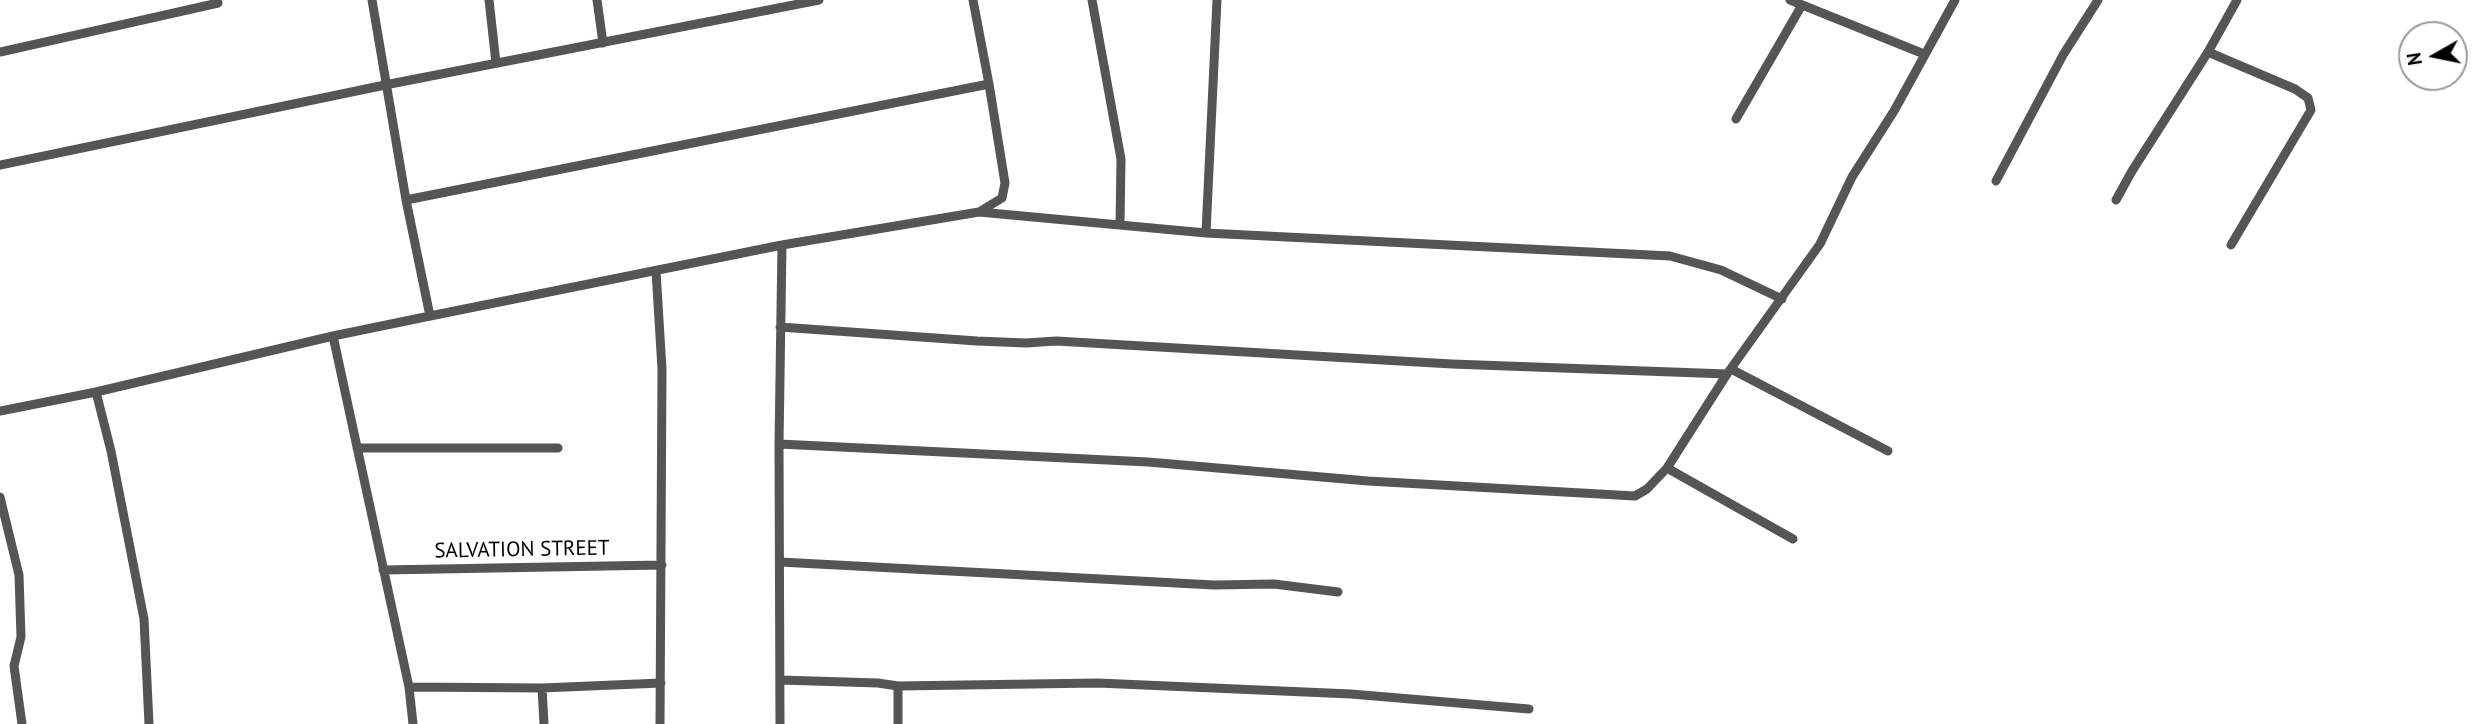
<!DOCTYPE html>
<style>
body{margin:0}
#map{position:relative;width:2489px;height:724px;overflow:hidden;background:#fff;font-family:"PT Sans",sans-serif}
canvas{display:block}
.north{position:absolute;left:2398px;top:21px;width:70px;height:70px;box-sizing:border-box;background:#fff;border:2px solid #999;border-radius:50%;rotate:261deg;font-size:19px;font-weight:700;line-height:28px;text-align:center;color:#000}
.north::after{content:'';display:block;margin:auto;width:24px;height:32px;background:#000;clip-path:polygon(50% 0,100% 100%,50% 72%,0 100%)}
</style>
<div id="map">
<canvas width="2489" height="724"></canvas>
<div class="north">N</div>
</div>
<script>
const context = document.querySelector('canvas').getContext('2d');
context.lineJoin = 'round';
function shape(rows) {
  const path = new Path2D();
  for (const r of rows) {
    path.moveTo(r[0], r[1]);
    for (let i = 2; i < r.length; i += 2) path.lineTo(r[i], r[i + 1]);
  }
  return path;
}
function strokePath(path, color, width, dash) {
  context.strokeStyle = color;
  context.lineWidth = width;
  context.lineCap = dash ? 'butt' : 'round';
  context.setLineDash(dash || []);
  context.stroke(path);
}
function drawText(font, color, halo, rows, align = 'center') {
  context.font = font + ' "PT Sans",sans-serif';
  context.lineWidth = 5;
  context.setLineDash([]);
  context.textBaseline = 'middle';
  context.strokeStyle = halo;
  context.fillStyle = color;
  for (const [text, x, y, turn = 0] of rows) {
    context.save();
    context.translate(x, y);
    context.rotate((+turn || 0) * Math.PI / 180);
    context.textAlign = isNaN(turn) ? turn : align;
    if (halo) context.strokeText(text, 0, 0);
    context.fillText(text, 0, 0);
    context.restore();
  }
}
strokePath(shape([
 [372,0,406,200,430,316],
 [489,0,496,63],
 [597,0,603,43],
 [973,0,989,84],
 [1092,0,1121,159,1120,224],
 [1790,0,1924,54],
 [0,52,218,3],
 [2208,52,2295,89,2308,98,2311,110,2231,245],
 [1736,119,1802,5],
 [0,165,385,85,819,0],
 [1996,181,2063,55,2098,0],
 [2116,200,2132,171,2208,52,2237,0],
 [979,212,1206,233,1670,256,1721,270,1782,299],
 [1206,233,1217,0],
 [656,271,662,369,660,724],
 [780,327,977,341,1026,343,1056,341,1452,364,1727,374],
 [333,336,409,687,413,724],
 [1731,369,1888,451],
 [96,392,111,451,144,619,149,724],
 [0,411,96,392,333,336,430,316,782,245,979,212,1002,198,1005,183,989,84,406,200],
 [779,444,1148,462,1368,481,1635,496,1647,489,1667,468,1727,374,1820,244,1852,177,1894,111,1955,0],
 [357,448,558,448],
 [1667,468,1793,539],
 [0,497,19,575,21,637,14,666,22,724],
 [780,562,1214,585,1274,584,1338,592],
 [383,570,662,565],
 [780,680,878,683,898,686,1098,683,1351,694,1529,709],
 [409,687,542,688,661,683],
 [542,688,544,724],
 [780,724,779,444,782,245],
 [898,724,898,686]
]), '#555', 9);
drawText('21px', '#000', '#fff', [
 ["SALVATION STREET",522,550,-1]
]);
</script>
